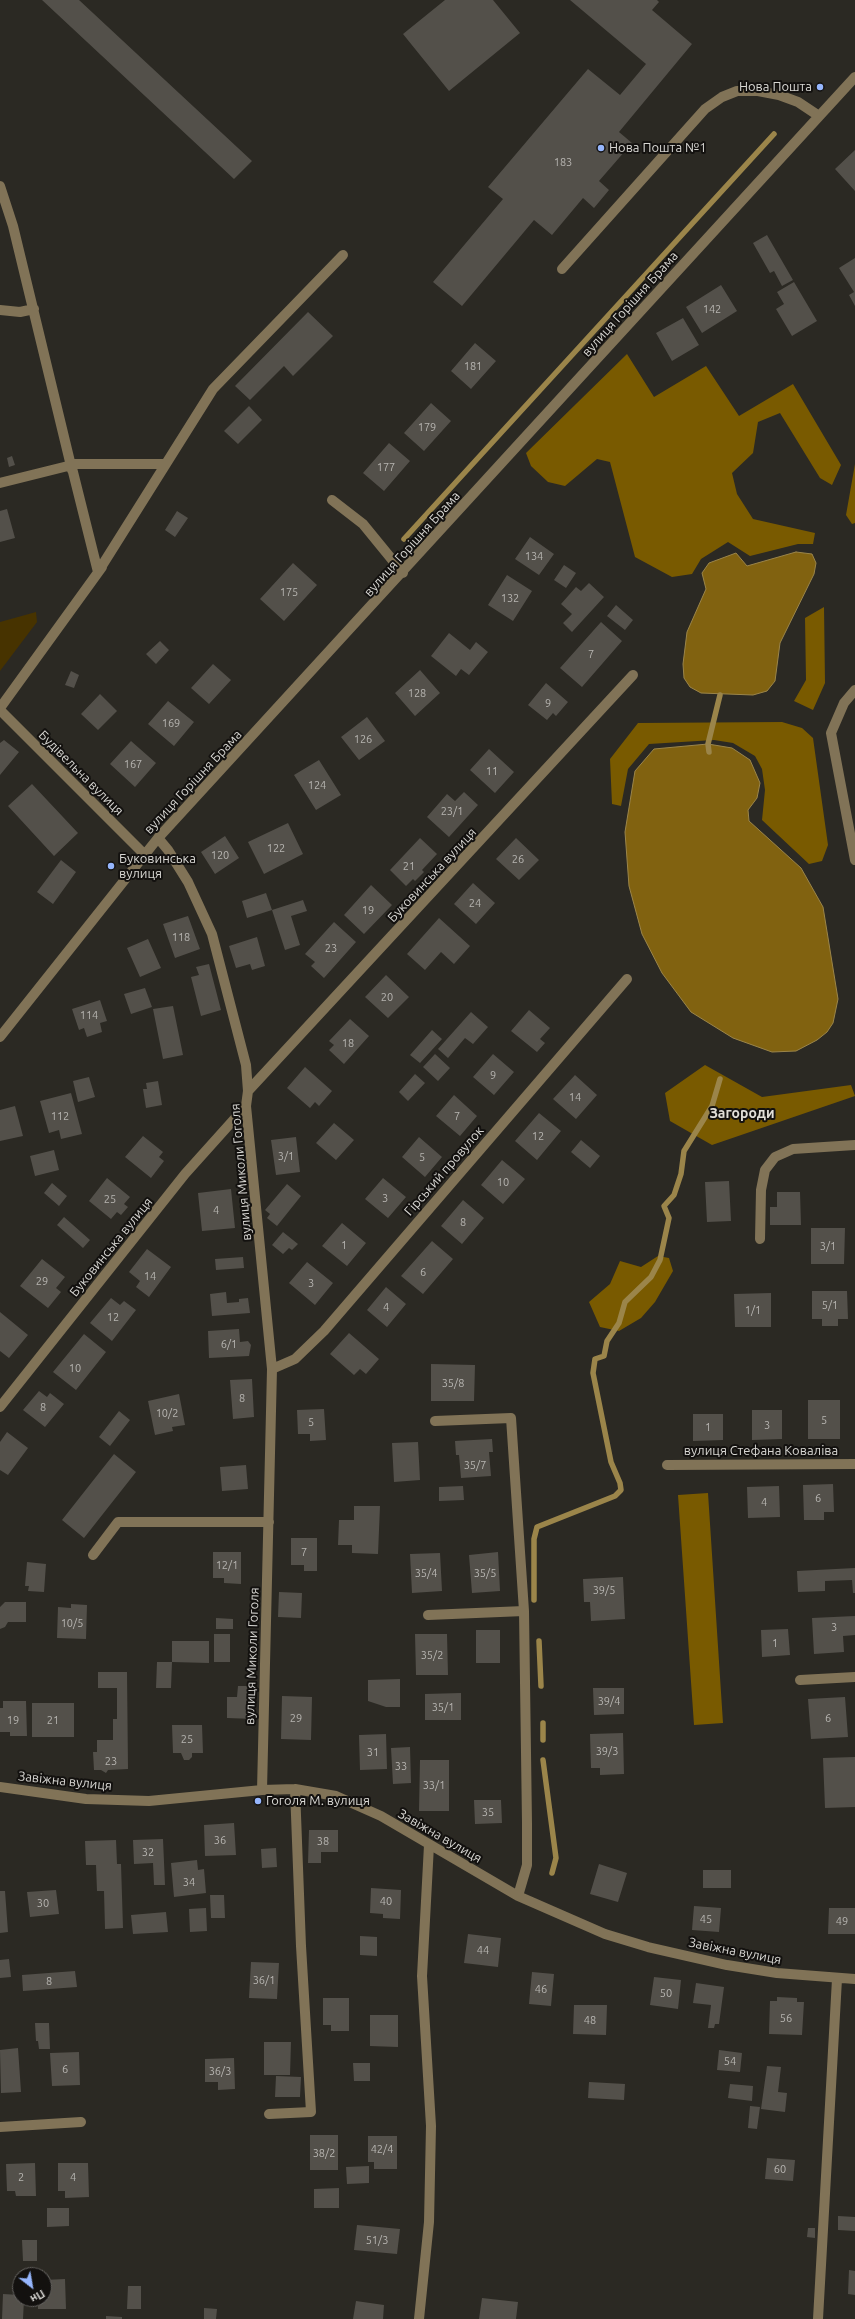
<!DOCTYPE html>
<meta charset="utf-8">
<style>
body{margin:0}
#map{position:relative;width:855px;height:2319px;overflow:hidden;background:#2b2923;font-family:Ubuntu,sans-serif}
canvas{display:block}
.north{position:absolute;left:12px;top:2267px;width:40px;height:40px;box-sizing:border-box;background:#13110f;border:1px solid #62605d;border-radius:50%;rotate:149deg;font-size:11px;font-weight:700;line-height:16px;text-align:center;color:#d8d7d3}
.north::after{content:'';display:block;margin:auto;width:14px;height:18px;background:#96b6fd;clip-path:polygon(50% 0,100% 100%,50% 72%,0 100%)}
</style>
<div id="map">
<canvas width="855" height="2319"></canvas>
<div class="north">Пн</div>
</div>
<script>
const context = document.querySelector('canvas').getContext('2d');
context.lineJoin = 'round';
function fill(path, color) {
  context.fillStyle = color;
  context.fill(path, 'evenodd');
}
function shape(rows) {
  const path = new Path2D();
  for (const r of rows) {
    path.moveTo(r[0], r[1]);
    for (let i = 2; i < r.length; i += 2) path.lineTo(r[i], r[i + 1]);
  }
  return path;
}
function strokePath(path, color, width, dash) {
  context.strokeStyle = color;
  context.lineWidth = width;
  context.lineCap = dash ? 'butt' : 'round';
  context.setLineDash(dash || []);
  context.stroke(path);
}
function drawText(font, color, halo, rows, align = 'center') {
  context.font = font + ' Ubuntu,sans-serif';
  context.lineWidth = 4;
  context.setLineDash([]);
  context.textBaseline = 'middle';
  context.strokeStyle = halo;
  context.fillStyle = color;
  for (const [text, x, y, turn = 0] of rows) {
    context.save();
    context.translate(x, y);
    context.rotate((+turn || 0) * Math.PI / 180);
    context.textAlign = isNaN(turn) ? turn : align;
    if (halo) context.strokeText(text, 0, 0);
    context.fillText(text, 0, 0);
    context.restore();
  }
}
fill(shape([
 [36,612,37,622,0,671,0,622]
]), '#473300');
fill(shape([
 [627,354,654,397,706,366,739,416,793,384,841,465,832,485,820,478,780,413,758,422,753,453,732,473,737,494,753,519,815,533,813,544,798,544,750,556,728,542,701,559,692,574,672,577,635,557,610,462,597,459,565,486,548,482,531,466,526,453],
 [855,464,855,523,852,524,846,515],
 [824,607,825,683,813,710,794,701,806,680,805,618],
 [782,722,802,728,813,738,828,845,822,861,809,864,762,820,765,790,762,769,755,756,733,743,714,740,649,744,628,769,621,806,612,804,610,759,638,723],
 [705,1065,762,1097,851,1085,855,1096,712,1145,670,1121,665,1093],
 [658,1256,669,1258,673,1271,655,1302,641,1318,619,1331,600,1327,589,1302,610,1284,620,1261,641,1267],
 [708,1493,723,1723,694,1725,678,1495]
]), '#795a00');
const water = shape([
 [796,552,812,554,816,563,814,574,780,643,775,681,767,691,753,695,701,693,690,687,684,678,683,664,687,632,706,589,702,573,709,563,736,553,747,566,796,552],
 [708,744,732,748,750,760,760,783,757,798,748,810,749,821,801,868,823,907,838,999,833,1023,827,1032,817,1040,796,1051,772,1052,733,1038,691,1012,662,973,642,934,629,886,625,832,635,771,654,749,708,744]
]);
fill(water, '#816210');
strokePath(water, '#9b854a', 1);
strokePath(shape([
 [404,539,774,134],
 [709,752,708,744,720,695],
 [534,1600,534,1539,537,1527,615,1496,621,1490,620,1483,611,1462,593,1373,595,1359,604,1356,607,1341,619,1323,625,1302,651,1277,660,1260,669,1218,664,1206,674,1195,681,1174,684,1151,712,1106,720,1079],
 [539,1641,541,1686],
 [543,1723,543,1740],
 [543,1760,556,1858,552,1873]
]), '#9b854a', 5.5);
fill(shape([
 [42,0,79,0,252,161,234,179],
 [445,0,493,0,520,33,449,91,403,34],
 [570,0,657,0,659,2,652,10,692,44,619,132,632,143,599,181,609,190,594,208,583,198,552,235,534,220,462,306,433,282,503,199,488,187,588,69,620,95,646,64],
 [855,150,855,191,835,169],
 [767,235,793,280,782,286,774,271,770,273,753,243],
 [855,258,855,306,849,295,854,292,839,268],
 [794,282,817,321,792,336,776,309,784,304,777,292],
 [721,285,737,311,702,333,686,307],
 [308,312,333,336,293,376,284,366,250,400,235,386],
 [683,318,699,345,672,361,656,333],
 [475,343,496,361,471,389,451,371],
 [431,403,451,421,424,451,404,433],
 [249,406,262,420,238,444,224,431],
 [389,443,410,461,384,491,363,473],
 [12,456,15,465,9,467,7,458],
 [7,509,15,538,0,542,0,511],
 [177,511,188,518,175,537,165,530],
 [530,537,554,554,539,575,515,559],
 [293,563,317,585,284,621,260,599],
 [564,565,576,573,566,588,554,580],
 [507,575,532,591,513,621,488,605],
 [589,583,604,597,572,632,563,623,572,614,561,604,576,587,581,591],
 [616,605,633,620,625,630,607,616],
 [601,622,622,641,582,687,560,668],
 [449,633,470,650,476,642,488,652,469,675,461,669,456,676,431,656],
 [160,641,169,650,156,664,146,654],
 [213,664,231,680,209,704,191,688],
 [420,670,440,693,415,716,395,693],
 [71,671,79,675,74,688,65,685],
 [546,683,568,702,556,716,553,713,547,720,528,705],
 [100,694,117,711,98,730,81,714],
 [168,701,194,722,174,746,148,724],
 [367,717,385,741,359,760,341,737],
 [4,740,19,752,0,775,0,743],
 [131,741,156,763,135,787,110,764],
 [489,749,514,772,495,793,470,770],
 [319,760,341,795,316,810,294,775],
 [32,784,78,833,54,856,8,806],
 [464,792,478,805,449,837,427,817,447,794,455,801],
 [288,823,303,854,264,874,248,842],
 [225,836,239,858,215,874,201,852],
 [420,838,437,854,422,870,424,872,415,881,413,879,406,886,390,870],
 [516,838,539,860,519,880,496,859],
 [61,860,76,872,53,904,37,892],
 [473,883,495,903,476,924,454,904],
 [371,885,392,905,364,934,344,915],
 [266,893,272,910,247,918,242,901],
 [303,900,307,911,291,916,300,945,285,950,272,910],
 [188,916,200,949,175,958,163,924],
 [439,918,470,946,454,964,441,952,425,970,407,954],
 [334,922,356,942,324,978,311,966,315,962,305,954],
 [257,937,265,966,252,970,250,964,236,968,229,946],
 [148,939,161,968,140,977,127,948],
 [209,964,221,1010,201,1016,191,977,199,975,196,967],
 [386,975,409,997,388,1018,365,997],
 [145,988,152,1007,131,1014,124,994],
 [100,1000,107,1021,100,1023,102,1032,87,1037,84,1028,79,1030,72,1009],
 [173,1006,183,1055,163,1059,153,1009],
 [529,1010,550,1028,540,1039,545,1043,537,1052,511,1031],
 [471,1012,488,1027,473,1044,465,1038,448,1058,438,1049],
 [350,1019,369,1036,344,1064,329,1050,334,1045,329,1041],
 [432,1030,442,1039,420,1063,410,1055],
 [435,1054,450,1068,438,1081,423,1067],
 [493,1054,514,1072,494,1095,473,1077],
 [305,1067,332,1091,319,1106,315,1102,310,1108,287,1088],
 [415,1074,425,1083,408,1101,399,1092],
 [575,1075,597,1095,576,1119,553,1099],
 [89,1077,95,1097,78,1102,73,1081],
 [158,1081,162,1105,146,1108,143,1089,147,1089,146,1083],
 [71,1093,82,1134,61,1139,59,1130,49,1133,40,1101],
 [454,1095,477,1116,460,1136,436,1116],
 [15,1106,23,1136,0,1141,0,1110],
 [539,1113,561,1131,537,1160,515,1141],
 [334,1123,354,1140,336,1160,316,1143],
 [143,1136,163,1152,159,1157,164,1161,151,1178,125,1157],
 [296,1137,300,1172,276,1175,271,1140],
 [419,1137,442,1157,425,1177,402,1157],
 [581,1140,600,1156,590,1168,571,1152],
 [54,1150,59,1170,35,1176,30,1156],
 [502,1160,525,1179,503,1204,481,1185],
 [107,1178,130,1197,124,1204,128,1207,121,1215,117,1212,111,1219,89,1201],
 [383,1178,406,1197,388,1218,365,1199],
 [729,1181,731,1221,707,1222,705,1182],
 [52,1183,67,1196,59,1206,44,1193],
 [287,1184,301,1196,277,1226,267,1218,270,1214,265,1210],
 [231,1189,235,1228,202,1231,198,1193],
 [777,1192,800,1192,801,1225,770,1225,770,1207,777,1207],
 [463,1200,484,1218,462,1244,441,1226],
 [64,1217,90,1240,83,1248,57,1225],
 [342,1223,366,1243,347,1266,322,1246],
 [811,1228,845,1228,844,1264,811,1264],
 [283,1232,298,1244,292,1250,289,1248,283,1254,272,1245],
 [432,1241,453,1259,423,1294,401,1276],
 [147,1249,171,1267,149,1297,136,1287,140,1281,129,1272],
 [243,1257,244,1268,216,1270,215,1259],
 [42,1259,65,1277,56,1288,61,1292,48,1308,20,1286],
 [307,1262,333,1283,315,1305,289,1283],
 [386,1287,406,1304,387,1327,367,1310],
 [812,1291,847,1291,848,1319,838,1319,838,1326,822,1326,822,1319,812,1319],
 [226,1292,227,1303,239,1302,239,1299,248,1298,250,1313,212,1316,210,1294],
 [771,1293,771,1327,735,1327,734,1294],
 [111,1298,120,1305,124,1301,136,1310,112,1341,90,1323],
 [0,1312,28,1335,9,1358,0,1351],
 [239,1329,240,1342,248,1341,251,1345,249,1356,209,1358,208,1331],
 [349,1333,379,1359,366,1374,360,1369,354,1375,330,1354],
 [84,1334,106,1352,76,1390,53,1372],
 [431,1364,475,1365,474,1401,431,1401],
 [252,1379,254,1417,233,1419,230,1380],
 [39,1391,47,1397,50,1393,64,1404,45,1427,23,1410],
 [179,1394,185,1425,172,1427,173,1431,155,1435,148,1401],
 [808,1400,840,1400,840,1439,808,1439],
 [324,1409,326,1440,310,1441,310,1434,298,1434,297,1410],
 [752,1410,782,1410,782,1439,752,1440],
 [119,1411,130,1420,110,1446,99,1437],
 [693,1414,723,1414,723,1440,693,1441],
 [7,1432,28,1448,8,1475,0,1470,0,1442],
 [492,1439,493,1452,489,1452,491,1476,461,1478,459,1455,456,1455,455,1441],
 [418,1442,420,1480,394,1482,392,1443],
 [114,1454,136,1472,84,1538,62,1520],
 [246,1465,248,1489,222,1491,220,1467],
 [833,1484,834,1512,824,1512,824,1520,804,1520,803,1485],
 [463,1486,464,1500,439,1501,439,1487],
 [779,1486,780,1517,748,1518,747,1487],
 [354,1506,380,1506,378,1554,352,1553,352,1545,338,1545,339,1520,354,1520],
 [291,1538,317,1538,317,1571,304,1571,304,1565,291,1565],
 [213,1552,241,1552,241,1584,224,1583,224,1578,213,1578],
 [498,1552,500,1591,472,1593,469,1555],
 [440,1553,442,1591,412,1593,410,1554],
 [27,1562,46,1564,44,1592,28,1591,29,1586,25,1586],
 [855,1568,855,1593,853,1593,852,1580,825,1581,825,1591,798,1592,797,1571],
 [623,1577,625,1619,591,1621,590,1602,584,1602,583,1579],
 [279,1592,302,1593,301,1618,278,1617],
 [5,1602,26,1602,26,1622,8,1622,5,1627,0,1629,0,1607],
 [71,1604,87,1605,86,1639,57,1638,58,1607,71,1608],
 [855,1616,855,1635,843,1636,844,1652,814,1654,812,1618],
 [216,1618,233,1619,233,1629,216,1629],
 [788,1629,790,1655,762,1657,761,1630],
 [476,1630,500,1630,500,1663,476,1663],
 [214,1634,230,1634,230,1662,214,1662],
 [415,1634,447,1634,448,1675,416,1675],
 [172,1641,209,1641,209,1663,172,1662],
 [157,1662,172,1662,171,1688,156,1688],
 [98,1672,127,1672,128,1769,108,1770,106,1773,101,1770,94,1770,93,1752,97,1752,97,1740,113,1740,113,1719,117,1719,117,1688,98,1688],
 [400,1679,400,1707,386,1707,368,1701,368,1680],
 [238,1686,254,1686,254,1719,227,1718,227,1697,237,1697],
 [593,1688,624,1688,624,1714,594,1715],
 [461,1693,461,1720,425,1720,425,1694],
 [282,1696,312,1697,311,1740,281,1739],
 [845,1697,848,1737,811,1739,808,1699],
 [3,1701,26,1701,27,1736,10,1736,10,1732,0,1732,0,1708,3,1708],
 [32,1703,74,1703,74,1737,32,1737],
 [172,1725,202,1725,203,1753,192,1753,192,1757,189,1760,184,1760,181,1753,173,1753],
 [623,1733,624,1774,600,1775,600,1768,591,1768,590,1734],
 [386,1734,387,1769,360,1770,359,1735],
 [410,1747,411,1783,393,1784,391,1748],
 [855,1757,855,1807,825,1808,823,1758],
 [420,1760,449,1760,449,1811,419,1811],
 [474,1800,501,1800,502,1823,475,1824],
 [234,1823,236,1855,205,1856,204,1825],
 [309,1830,338,1830,338,1852,321,1852,321,1863,308,1863],
 [163,1839,165,1885,154,1885,153,1863,134,1864,133,1840],
 [116,1840,117,1864,121,1864,123,1928,105,1929,104,1891,97,1891,96,1865,86,1865,85,1841],
 [276,1848,277,1867,262,1868,261,1849],
 [197,1860,198,1870,204,1869,206,1893,174,1897,171,1863],
 [599,1864,627,1873,618,1902,590,1894],
 [703,1870,731,1870,731,1888,703,1888],
 [371,1888,401,1890,400,1919,383,1918,383,1914,370,1913],
 [56,1890,59,1914,30,1917,27,1892],
 [0,1891,5,1891,8,1932,0,1933],
 [210,1895,224,1895,225,1918,211,1918],
 [694,1906,721,1908,719,1932,692,1930],
 [206,1908,207,1931,190,1932,189,1909],
 [829,1908,855,1908,855,1934,828,1934],
 [166,1912,168,1932,133,1934,131,1915],
 [468,1934,501,1938,498,1967,464,1963],
 [360,1936,377,1937,377,1956,360,1955],
 [9,1959,11,1977,0,1978,0,1960],
 [251,1962,279,1963,277,1999,249,1998],
 [75,1971,77,1987,23,1991,22,1975],
 [532,1972,554,1974,551,2006,529,2004],
 [654,1977,681,1980,678,2009,650,2005],
 [696,1983,724,1987,719,2024,715,2024,714,2028,708,2028,711,2005,693,2003],
 [777,1997,797,1998,797,2002,804,2002,802,2035,769,2034,770,2001,777,2001],
 [323,1998,349,1998,349,2031,331,2031,331,2025,323,2025],
 [574,2005,607,2005,606,2035,573,2034],
 [370,2015,398,2015,398,2047,370,2046],
 [35,2023,49,2023,50,2049,39,2049,38,2041,36,2041],
 [264,2042,291,2042,290,2075,264,2075],
 [18,2048,21,2092,1,2093,0,2050],
 [719,2050,742,2053,740,2072,717,2070],
 [79,2052,80,2085,52,2086,50,2053],
 [234,2058,235,2089,218,2090,218,2082,205,2082,205,2059],
 [353,2063,370,2063,370,2081,354,2081],
 [767,2066,781,2067,778,2092,787,2093,785,2112,761,2109],
 [276,2076,301,2077,300,2097,275,2097],
 [589,2082,625,2084,624,2100,588,2098],
 [730,2084,753,2086,752,2101,728,2098],
 [750,2106,760,2107,757,2129,748,2128],
 [310,2135,338,2135,338,2170,310,2170],
 [368,2136,397,2136,397,2169,374,2169,374,2162,368,2162],
 [767,2158,795,2160,793,2181,765,2179],
 [35,2163,36,2196,16,2196,15,2191,7,2191,6,2164],
 [58,2163,88,2163,89,2197,65,2198,65,2191,58,2191],
 [369,2166,369,2183,347,2184,346,2167],
 [339,2188,339,2208,314,2208,314,2189],
 [47,2208,69,2208,69,2226,47,2227],
 [838,2216,855,2217,855,2231,838,2230],
 [357,2225,400,2229,397,2254,354,2250],
 [808,2228,815,2228,815,2238,807,2237],
 [22,2240,37,2240,37,2261,23,2261],
 [849,2270,855,2271,855,2295,848,2294],
 [65,2279,66,2309,38,2309,38,2299,44,2299,44,2280],
 [128,2286,141,2286,141,2309,127,2309],
 [3,2294,20,2295,20,2299,24,2299,23,2319,2,2319],
 [482,2298,518,2302,516,2319,479,2319],
 [356,2301,384,2305,383,2319,353,2319],
 [204,2308,217,2309,216,2319,204,2319],
 [106,2316,122,2317,122,2319,106,2319]
]), '#53504a');
strokePath(shape([
 [0,186,13,226,72,470],
 [562,269,705,109,722,97,737,91,758,91,779,95,798,102,819,116],
 [0,310,20,312,34,309],
 [164,464,71,464,98,572,213,389,343,255],
 [0,483,76,464],
 [332,500,363,524,403,573],
 [855,690,844,703,831,733,855,860],
 [0,708,102,567],
 [0,710,144,854],
 [158,838,168,850,188,882,212,934,246,1065,248,1091,246,1106,272,1369,262,1790],
 [0,1037,158,838,855,77],
 [248,1091,633,675],
 [760,1239,761,1190,765,1170,775,1157,793,1149,855,1145],
 [272,1369,295,1359,324,1331,627,979],
 [0,1407,185,1174,246,1106],
 [435,1421,511,1418,524,1611,527,1823,527,1865,518,1896],
 [667,1465,855,1464],
 [93,1555,118,1522,269,1522],
 [428,1615,524,1611],
 [800,1680,855,1677],
 [0,1787,86,1799,149,1801,262,1790,295,1789,336,1796,381,1816,518,1896,605,1934,648,1947,727,1965,777,1973,855,1979],
 [269,2114,311,2112,301,1946,295,1789],
 [0,2127,81,2122],
 [419,2319,429,2222,431,2126,422,1976,429,1845],
 [818,2319,837,1979]
]), '#817357', 10);
for (const [x, y, r, color] of [
 [820,87,4,"#96b6fd"],
 [601,148,4,"#96b6fd"],
 [111,866,4,"#96b6fd"],
 [258,1801,4,"#96b6fd"]
]) {
  const dot = new Path2D();
  dot.arc(x, y, r, 0, 2 * Math.PI);
  context.fillStyle = color;
  context.fill(dot);
  strokePath(dot, '#13110f', 1.5);
}
drawText('11px', '#b7b5b1', null, [
 ["183",563,162],
 ["142",712,309],
 ["181",473,366],
 ["179",427,427],
 ["177",386,467],
 ["134",534,556],
 ["175",289,592],
 ["132",510,598],
 ["7",591,654],
 ["128",417,693],
 ["9",548,703],
 ["169",171,723],
 ["126",363,739],
 ["167",133,764],
 ["11",492,771],
 ["124",317,785],
 ["23/1",452,811],
 ["122",276,848],
 ["120",220,855],
 ["26",518,859],
 ["21",409,866],
 ["24",475,903],
 ["19",368,910],
 ["118",181,937],
 ["23",331,948],
 ["20",387,997],
 ["114",89,1015],
 ["18",348,1043],
 ["9",493,1075],
 ["14",575,1097],
 ["112",60,1116],
 ["7",457,1116],
 ["12",538,1136],
 ["3/1",286,1156],
 ["5",422,1157],
 ["10",503,1182],
 ["3",385,1198],
 ["25",110,1199],
 ["4",216,1210],
 ["8",463,1222],
 ["1",344,1245],
 ["3/1",828,1246],
 ["6",423,1272],
 ["14",150,1276],
 ["29",42,1281],
 ["3",311,1283],
 ["5/1",830,1305],
 ["4",386,1307],
 ["1/1",753,1310],
 ["12",113,1317],
 ["6/1",229,1344],
 ["10",75,1368],
 ["35/8",453,1383],
 ["8",242,1398],
 ["8",43,1407],
 ["10/2",167,1413],
 ["5",824,1420],
 ["5",311,1422],
 ["3",767,1425],
 ["1",708,1427],
 ["35/7",475,1465],
 ["6",818,1498],
 ["4",764,1502],
 ["7",304,1552],
 ["12/1",227,1565],
 ["35/4",426,1573],
 ["35/5",485,1573],
 ["39/5",604,1590],
 ["10/5",72,1623],
 ["3",834,1627],
 ["1",775,1643],
 ["35/2",432,1655],
 ["39/4",609,1701],
 ["35/1",443,1707],
 ["29",296,1718],
 ["6",828,1718],
 ["19",13,1720],
 ["21",53,1720],
 ["25",187,1739],
 ["39/3",607,1751],
 ["31",373,1752],
 ["23",111,1761],
 ["33",401,1766],
 ["33/1",434,1785],
 ["35",488,1812],
 ["36",220,1840],
 ["38",323,1841],
 ["32",148,1852],
 ["34",189,1882],
 ["40",386,1901],
 ["30",43,1903],
 ["45",706,1919],
 ["49",842,1921],
 ["44",483,1950],
 ["36/1",264,1980],
 ["8",49,1981],
 ["46",541,1989],
 ["50",666,1993],
 ["56",786,2018],
 ["48",590,2020],
 ["54",730,2061],
 ["6",65,2069],
 ["36/3",220,2071],
 ["42/4",382,2149],
 ["38/2",324,2153],
 ["60",780,2169],
 ["2",21,2177],
 ["4",73,2177],
 ["51/3",377,2240]
]);
drawText('13px', '#d8d7d3', '#13110f', [
 ["Нова Пошта",812,87,"right"],
 ["Нова Пошта №1",609,148],
 ["Буковинська",119,859],
 ["вулиця",119,874],
 ["Гоголя М. вулиця",266,1801]
], 'left');
drawText('13px', '#d8d7d3', '#13110f', [
 ["вулиця Горішня Брама",630,304,-48],
 ["вулиця Горішня Брама",412,544,-48],
 ["Будівельна вулиця",81,773,45],
 ["вулиця Горішня Брама",193,782,-47],
 ["Буковинська вулиця",432,875,-47],
 ["Гірський провулок",444,1171,-49],
 ["вулиця Миколи Гоголя",241,1172,-95],
 ["Буковинська вулиця",111,1247,-51],
 ["вулиця Стефана Коваліва",761,1451],
 ["вулиця Миколи Гоголя",252,1656,-88],
 ["Завіжна вулиця",65,1781,6],
 ["Завіжна вулиця",440,1836,30],
 ["Завіжна вулиця",735,1951,11]
]);
drawText('bold 14px', '#e2dfd8', '#13110f', [
 ["Загороди",742,1113]
]);
</script>
